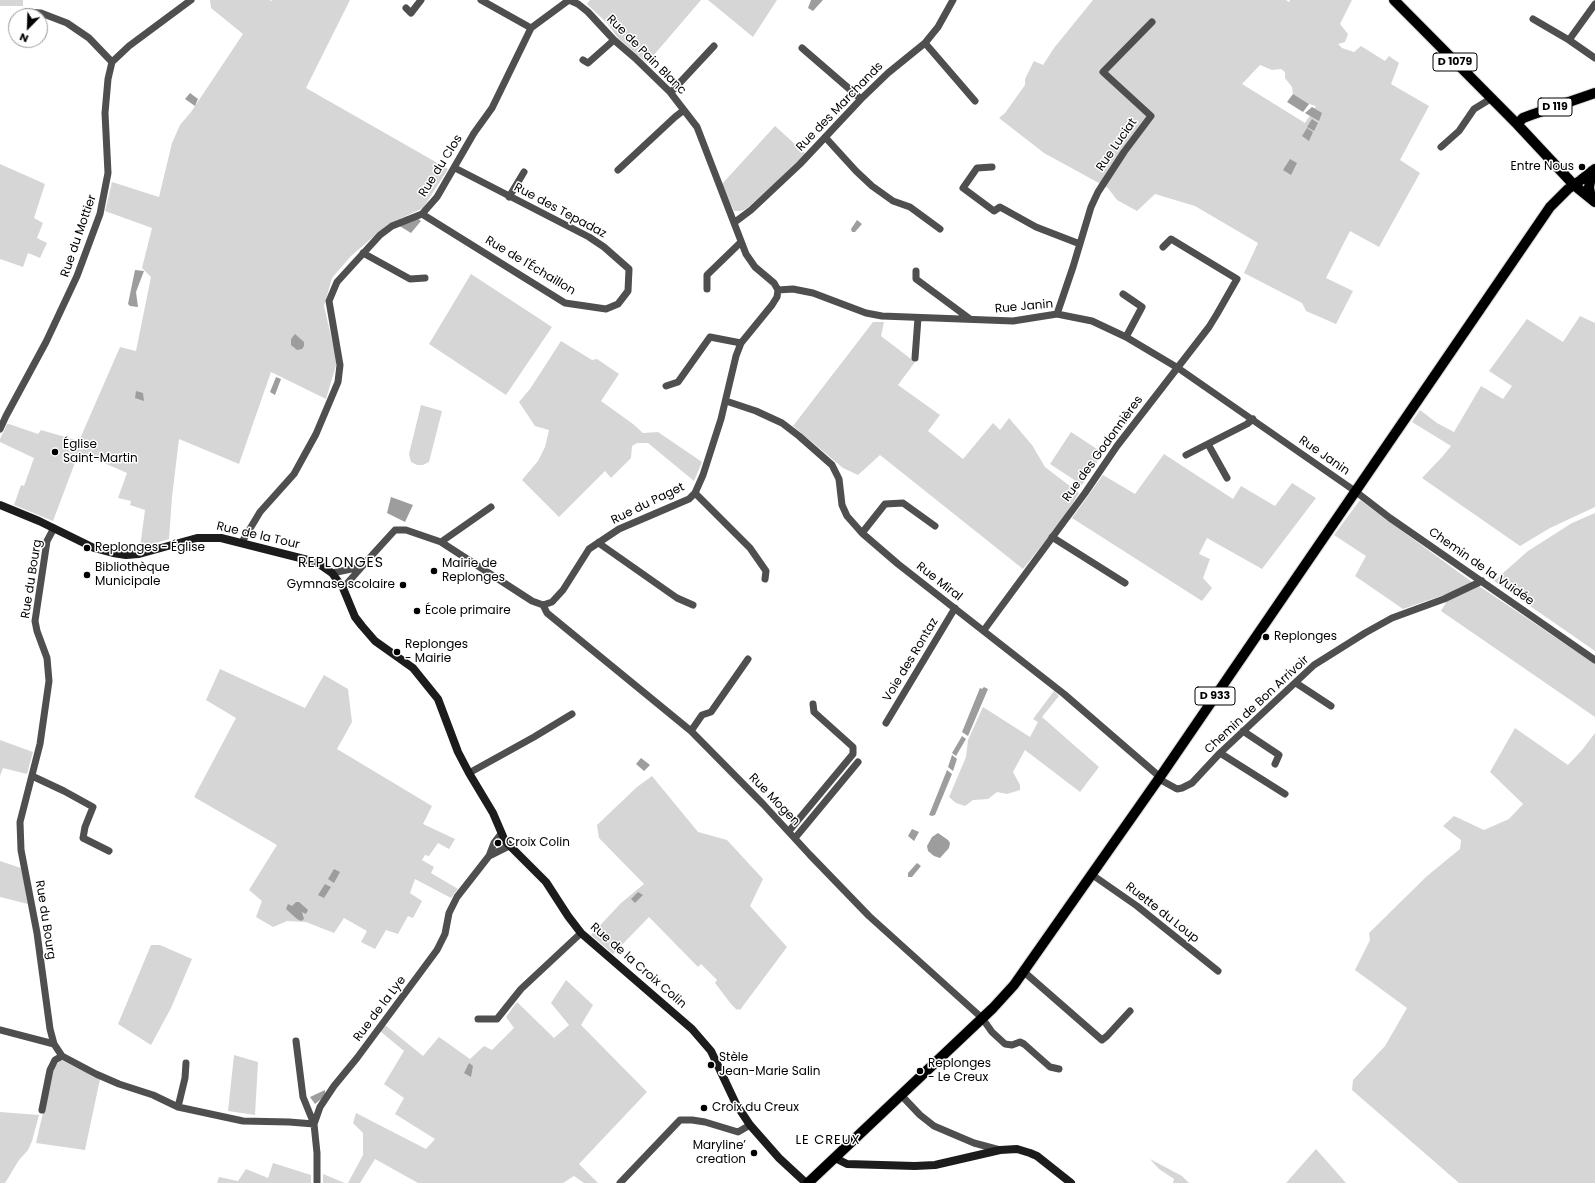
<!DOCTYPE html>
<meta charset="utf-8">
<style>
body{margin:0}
#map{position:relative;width:1595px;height:1183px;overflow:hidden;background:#fff;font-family:Poppins,sans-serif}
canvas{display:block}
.north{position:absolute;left:8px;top:8px;width:40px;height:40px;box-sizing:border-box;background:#fff;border:1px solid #999;border-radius:50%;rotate:203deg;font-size:11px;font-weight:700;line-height:16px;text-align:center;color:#000}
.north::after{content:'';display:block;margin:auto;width:14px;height:18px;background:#000;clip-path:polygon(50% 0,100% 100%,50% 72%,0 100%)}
</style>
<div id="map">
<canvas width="1595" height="1183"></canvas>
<div class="north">N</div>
</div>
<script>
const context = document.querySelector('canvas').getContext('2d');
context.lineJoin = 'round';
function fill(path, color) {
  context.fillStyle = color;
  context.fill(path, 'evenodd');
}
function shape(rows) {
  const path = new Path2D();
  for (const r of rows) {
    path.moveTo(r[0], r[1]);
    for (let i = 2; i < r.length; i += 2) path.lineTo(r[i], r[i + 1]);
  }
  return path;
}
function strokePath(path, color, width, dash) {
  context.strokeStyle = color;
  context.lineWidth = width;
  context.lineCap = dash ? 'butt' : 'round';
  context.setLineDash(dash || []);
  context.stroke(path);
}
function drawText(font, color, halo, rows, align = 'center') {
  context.font = font + ' Poppins,sans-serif';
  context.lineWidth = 3;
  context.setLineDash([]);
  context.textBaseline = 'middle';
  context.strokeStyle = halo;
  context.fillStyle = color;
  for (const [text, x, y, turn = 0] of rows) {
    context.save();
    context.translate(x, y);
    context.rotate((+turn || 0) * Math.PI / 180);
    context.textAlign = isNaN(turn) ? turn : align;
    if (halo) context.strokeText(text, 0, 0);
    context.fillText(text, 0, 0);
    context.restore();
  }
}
fill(shape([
 [0,0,23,0,23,6,0,6],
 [210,0,270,0,271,1,273,0,350,0,306,88,448,169,423,208,387,225,351,256,332,278,324,306,337,362,326,399,271,372,239,464,179,439,172,497,169,539,140,548,145,510,130,505,131,501,118,498,127,473,79,452,53,521,14,505,21,485,24,486,34,458,0,442,0,439,7,424,9,424,38,434,41,430,79,441,120,347,136,351,151,277,142,268,152,228,105,211,112,182,159,197,172,143,180,125,191,112,243,34,211,8],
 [590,0,701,0,647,63,618,38,607,23,587,4],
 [708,0,777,0,753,37],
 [1093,0,1286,0,1289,2,1290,0,1352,0,1340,24,1348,34,1345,42,1338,44,1342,48,1354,52,1361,46,1385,61,1389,56,1399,63,1391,84,1429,106,1400,160,1420,173,1379,247,1350,231,1326,278,1353,291,1336,324,1306,311,1302,303,1244,273,1258,243,1195,206,1155,194,1137,211,1117,200,1108,188,1044,153,999,118,1005,113,1025,85,1025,79,1034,61,1043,65,1054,48],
 [1260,65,1272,70,1281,69,1285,72,1285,78,1292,87,1293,94,1309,104,1316,106,1305,123,1242,84],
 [775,126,807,155,746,209,741,211,734,211,722,184],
 [0,164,45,184,34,218,43,223,37,238,47,243,40,258,28,253,23,267,0,259],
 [471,274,552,327,506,395,429,344],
 [1580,316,1595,323,1595,507,1550,528,1520,546,1422,478,1442,457,1451,446,1412,422,1420,410,1437,423,1454,432,1481,386,1503,399,1512,386,1489,371,1527,319,1563,342],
 [873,322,884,322,881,336,915,362,898,385,940,415,928,431,963,459,993,423,1000,430,1009,418,1032,445,1045,467,1079,493,1062,520,1023,569,880,455,858,475,843,468,793,426],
 [561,341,592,360,597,359,619,374,601,401,633,424,643,433,658,432,702,462,694,481,648,443,637,443,632,446,631,458,611,478,605,471,559,517,522,480,538,461,545,447,549,430,535,426,519,402,530,389],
 [421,405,442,411,429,462,423,465,417,465,411,462,409,454],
 [1071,432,1103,453,1082,485,1050,464],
 [1164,454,1233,499,1241,486,1275,506,1292,483,1316,498,1262,569,1207,538,1199,554,1210,559,1203,578,1212,588,1202,601,1072,518,1103,475,1135,494],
 [1360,500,1391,523,1472,582,1464,588,1403,609,1355,576,1366,556,1334,535],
 [1595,513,1595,651,1494,581,1528,551,1572,523],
 [1479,586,1595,664,1595,717,1441,611,1447,601],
 [220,669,305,708,324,675,348,689,352,722,337,749,432,806,423,824,455,839,449,849,438,843,429,856,425,855,422,860,434,867,431,873,458,889,451,898,415,879,410,893,422,901,413,918,408,916,398,934,386,930,375,949,361,942,367,931,344,918,334,933,306,922,287,921,273,927,256,917,262,901,249,890,277,845,194,797,236,718,206,700],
 [1054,691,1059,696,1042,717,1099,767,1080,792,1025,750,1013,772,1020,785,1020,790,1007,794,997,792,988,799,973,800,965,806,956,803,949,797,966,757,968,740,983,707,1030,737,1038,722,1033,719],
 [1515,728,1568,765,1582,750,1595,733,1595,1183,1459,1183,1352,1090,1353,1080,1385,1046,1407,1008,1355,970,1370,940,1369,933,1427,876,1460,849,1461,840,1443,826,1454,816,1484,830,1509,819,1523,804,1490,772],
 [0,740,33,752,27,774,3,768,0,776],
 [652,776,698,832,727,840,763,879,750,906,787,947,740,1010,738,1009,737,1010,731,1004,715,983,717,980,701,964,698,967,649,917,613,954,591,935,621,903,644,884,599,838,597,825,637,787],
 [0,861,21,868,28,904,0,897],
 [151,945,160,945,192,959,171,1008,151,1045,118,1024],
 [566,980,593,1005,581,1025,647,1092,579,1164,598,1183,584,1183,574,1176,563,1183,418,1183,375,1159,360,1183,348,1183,363,1155,363,1133,353,1123,356,1113,426,1149,435,1139,395,1114,404,1098,384,1084,404,1051,380,1031,385,1025,423,1056,439,1037,470,1059,484,1046,492,1050,514,1028,506,1017,517,1002,554,1038,569,1025,551,1003],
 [234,1055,258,1062,255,1115,228,1111],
 [61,1060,100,1079,85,1150,36,1143,53,1069],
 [0,1112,39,1115,32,1141,28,1150,19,1160,5,1183,0,1183],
 [1316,1149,1346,1183,1286,1183],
 [1150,1159,1182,1176,1189,1183,1173,1183,1174,1179,1159,1169],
 [273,1163,311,1175,311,1183,217,1183,219,1177,238,1181,246,1169,268,1178],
 [323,1174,345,1183,323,1183]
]), '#d6d6d6');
fill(shape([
 [811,0,823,0,813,11,808,8],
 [190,93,198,99,195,106,185,99],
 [1293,94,1309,104,1303,112,1287,102],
 [1312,107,1322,113,1319,121,1305,113],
 [1312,119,1318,123,1314,131,1307,127],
 [1307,128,1313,132,1309,141,1302,136],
 [1290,159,1297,163,1291,175,1283,170],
 [417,218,421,221,411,233,398,225],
 [857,220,862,224,855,232,852,232,851,229],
 [135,270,144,271,136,292,138,307,130,306,128,304],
 [295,334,304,342,304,346,302,349,297,350,291,345,291,339],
 [276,377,281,379,275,395,270,392],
 [136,391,143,393,144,401,135,398],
 [391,497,413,505,405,522,387,513],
 [984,687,988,689,968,736,962,732,980,688,982,689],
 [962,736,966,739,956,756,952,753],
 [952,755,957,759,953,771,948,767],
 [641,758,650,765,644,771,636,764],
 [947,770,952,774,935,815,932,816,929,815],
 [912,829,919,832,914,841,908,836],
 [938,833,948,840,950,843,949,848,940,858,934,856,928,851,927,846,932,837],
 [917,863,921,866,912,877,908,877,908,873],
 [334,869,340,872,334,883,328,879],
 [325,884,331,887,324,898,318,895],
 [638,892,643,895,635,903,631,899],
 [296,902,299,902,308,910,306,914,302,912,304,919,301,921,297,919,286,909,288,904,292,906],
 [469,1063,473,1066,471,1077,464,1073],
 [325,1090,325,1096,315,1104,310,1097]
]), '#9d9d9d');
const primary = shape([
 [1394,0,1517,124,1574,185,1595,202],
 [1517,124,1523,118,1531,115,1595,93],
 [1591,199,1589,187,1592,171],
 [808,1183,993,1008,1014,985,1160,777,1550,207,1568,189,1581,180,1595,169]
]);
strokePath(primary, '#dbdbdb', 12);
strokePath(shape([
 [481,0,531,28,569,0,578,4,588,12,614,40,635,58,670,92,697,127,746,254,755,267,774,283,778,290,793,289,813,293,866,313,882,316,1013,321,1057,314,1092,321,1126,337,1178,368,1355,491,1390,518,1595,660],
 [406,8,411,13,421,0],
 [26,12,41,13,67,23,89,38,112,62],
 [1533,19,1569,40,1595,58],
 [1569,40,1595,4],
 [925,43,975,101],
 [802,48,861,99],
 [583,60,588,63,614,40],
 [670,92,673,90,714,46],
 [825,137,856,171,872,186,893,201,910,207,940,229],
 [1441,147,1459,131,1474,109,1492,98],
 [992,167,977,168,963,188,994,211,1000,207,1036,227,1080,244],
 [618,170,675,117,684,110],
 [509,197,524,172],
 [422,214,565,303,606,309,618,304,628,291,629,269,604,247,589,237,455,168],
 [735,222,751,210,800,164,861,99,888,73,925,43,938,27,953,0],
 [363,253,410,279,425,278],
 [916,271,916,279,970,319],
 [707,289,707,275,741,242],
 [1123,294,1142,307,1126,337],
 [1057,314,1073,267,1091,207,1098,192,1124,152,1151,116,1103,72,1152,22],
 [915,358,918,318],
 [666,386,678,382,710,337,741,343],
 [726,401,756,411,782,423,799,436,832,465,839,479,842,505,847,516,862,533,898,564,1064,694,1160,777],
 [0,429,6,416,46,342,77,276,100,214,108,173,105,113,108,79,112,62,129,46,191,0],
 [1208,444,1227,478],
 [1186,455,1247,424,1253,419],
 [695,493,750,548,766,571,765,579],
 [54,528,47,541,35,621,37,631,47,658,49,681,40,744,20,822,21,850,37,933,50,1029,54,1044,62,1056,96,1074,119,1084,153,1095,178,1107,243,1121,289,1122,314,1124,303,1097,296,1041],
 [862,533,885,504,903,503,935,526],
 [1052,537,1125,583],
 [242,542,260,512,294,474,316,434,338,382,340,365,329,301,337,282,380,235,392,226,422,214,437,197,474,133,492,108,531,28],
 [441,542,491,507],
 [599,542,600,544,677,598,693,605],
 [332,573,361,567],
 [343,588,374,553,395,530,406,530,441,542,532,601,543,605,552,602,563,590,589,549,619,529,689,499,695,493,703,475,721,419,736,356,741,343,772,305,777,297,778,290],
 [543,605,547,613,691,731,763,804,810,855,869,916,982,1018,992,1032,1005,1044,1012,1045,1020,1042,1024,1044,1050,1067,1059,1069],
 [984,630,1085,493,1117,446,1209,327,1217,314,1237,279,1171,239,1163,247],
 [1296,683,1331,706],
 [886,723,955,608],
 [691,731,702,715,711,712,748,659],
 [1243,731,1279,755,1275,764],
 [1220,753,1285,794],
 [469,773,534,737,572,714],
 [32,776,64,791,93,807,85,827,83,838,109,851],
 [1159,779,1177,789,1182,788,1192,783,1220,753,1314,665,1365,633,1392,618,1444,599,1482,581],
 [789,831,853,754,853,747,814,712,813,704],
 [795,838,858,762],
 [489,856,509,846],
 [1091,874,1137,906,1218,971],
 [1023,971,1102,1040,1107,1036,1130,1011],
 [478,1019,497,1019,521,989,581,933],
 [0,1030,54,1044],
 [901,1095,920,1115,934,1126,974,1143,1000,1150],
 [178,1107,185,1078,186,1063],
 [42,1110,50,1070,55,1060,62,1056],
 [317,1183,317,1153,314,1124,320,1107,334,1086,357,1058,437,950,445,934,449,913,457,897,489,856,494,843,501,834],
 [620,1183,680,1120,692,1120,705,1122,738,1132,750,1125]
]), '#4f4f4f', 7);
strokePath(shape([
 [0,505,39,521,94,548,113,553,126,555,139,554,197,538,221,538,308,560,319,564,332,573,343,588,355,617,362,626,375,641,413,668,438,699,458,752,469,773,493,813,505,841,546,882,568,916,581,933,692,1029,711,1051,736,1104,750,1125,779,1158,806,1183],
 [835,1158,847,1164,915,1166,935,1165,1000,1150,1017,1149,1030,1153,1037,1156,1071,1183]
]), '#1c1c1c', 8);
strokePath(primary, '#000', 10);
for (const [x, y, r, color] of [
 [1582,167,4,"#000"],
 [55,452,4,"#000"],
 [87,548,4,"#000"],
 [434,571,4,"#000"],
 [87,575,4,"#000"],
 [403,585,4,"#000"],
 [417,611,4,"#000"],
 [1266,637,4,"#000"],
 [397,652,4,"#000"],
 [498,843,4,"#000"],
 [711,1065,4,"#000"],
 [920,1071,4,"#000"],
 [704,1108,4,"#000"],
 [754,1153,4,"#000"]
]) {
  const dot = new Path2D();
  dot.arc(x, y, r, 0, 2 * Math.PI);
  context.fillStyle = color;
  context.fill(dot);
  strokePath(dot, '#fff', 1.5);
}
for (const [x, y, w] of [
 [1455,62,44],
 [1555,107,34],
 [1215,696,40]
]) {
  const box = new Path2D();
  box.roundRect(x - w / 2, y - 9, w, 18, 3);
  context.fillStyle = '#fff';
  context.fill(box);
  strokePath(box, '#000', 1);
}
drawText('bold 11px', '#000', null, [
 ["D 1079",1455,62],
 ["D 119",1555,107],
 ["D 933",1215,696]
]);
drawText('12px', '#000', '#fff', [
 ["Rue de Pain Blanc",646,55,45],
 ["Rue des Marchands",840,107,-46],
 ["Rue Luciat",1117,145,-55],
 ["Rue du Clos",441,166,-58],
 ["Rue des Tepadaz",560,211,28],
 ["Rue du Mottier",79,236,-71],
 ["Rue de l'Échaillon",530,266,31],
 ["Rue Janin",1024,307,-5],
 ["Rue des Godonnières",1103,449,-54],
 ["Rue Janin",1324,456,35],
 ["Rue du Paget",648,504,-26],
 ["Rue de la Tour",258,536,13],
 ["Chemin de la Vuidée",1481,567,35],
 ["Rue du Bourg",32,579,-81],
 ["Rue Miral",939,582,38],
 ["Voie des Rontaz",911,660,-59],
 ["Chemin de Bon Arrivoir",1257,705,-43],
 ["Rue Mogen",774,800,46],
 ["Ruette du Loup",1162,913,38],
 ["Rue du Bourg",45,920,81],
 ["Rue de la Croix Colin",638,966,41],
 ["Rue de la Lye",380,1009,-53]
]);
drawText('12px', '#000', '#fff', [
 ["Entre Nous",1574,167,"right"],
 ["Église",63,445],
 ["Saint-Martin",63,459],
 ["Replonges - Église",95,548],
 ["Mairie de",442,564],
 ["Replonges",442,578],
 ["Bibliothèque",95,568],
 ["Municipale",95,582],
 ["Gymnase scolaire",395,585,"right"],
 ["École primaire",425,611],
 ["Replonges",1274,637],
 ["Replonges",405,645],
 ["- Mairie",405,659],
 ["Croix Colin",506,843],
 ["Stèle",719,1058],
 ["Jean-Marie Salin",719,1072],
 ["Replonges",928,1064],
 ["- Le Creux",928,1078],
 ["Croix du Creux",712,1108],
 ["Maryline’",746,1146,"right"],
 ["creation",746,1160,"right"]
], 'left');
context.letterSpacing = '1px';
drawText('13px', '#000', '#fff', [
 ["LE CREUX",828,1141]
]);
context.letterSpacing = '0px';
context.letterSpacing = '1px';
drawText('14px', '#000', '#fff', [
 ["REPLONGES",341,563]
]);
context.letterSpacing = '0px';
</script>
